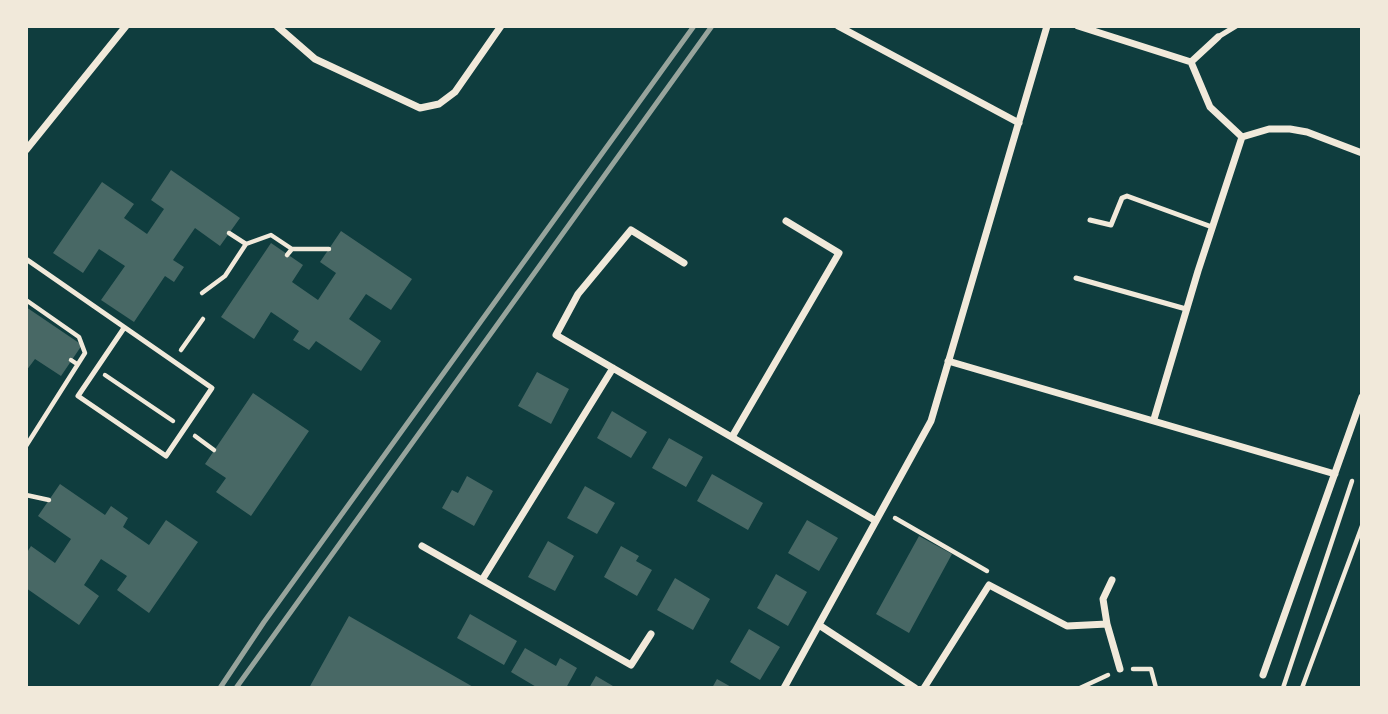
<!DOCTYPE html>
<style>
body{margin:0}
#map{position:relative;width:1388px;height:714px;overflow:hidden;background:#0f3d3e;font-family:Cabin,sans-serif}
canvas{display:block}
.frame{position:absolute;inset:0;border:28px solid #f1e9da;pointer-events:none}
</style>
<div id="map">
<canvas width="1388" height="714"></canvas>
<div class="frame"></div>
</div>
<script>
const context = document.querySelector('canvas').getContext('2d');
context.lineJoin = 'round';
function fill(path, color) {
  context.fillStyle = color;
  context.fill(path, 'evenodd');
}
function shape(rows) {
  const path = new Path2D();
  for (const r of rows) {
    path.moveTo(r[0], r[1]);
    for (let i = 2; i < r.length; i += 2) path.lineTo(r[i], r[i + 1]);
  }
  return path;
}
function strokePath(path, color, width, dash) {
  context.strokeStyle = color;
  context.lineWidth = width;
  context.lineCap = dash ? 'butt' : 'round';
  context.setLineDash(dash || []);
  context.stroke(path);
}
fill(shape([
 [171,170,240,218,220,246,195,228,173,260,184,267,174,282,165,276,134,322,101,300,125,266,99,249,83,273,53,253,102,182,134,204,124,218,147,234,164,209,151,200],
 [341,231,412,279,391,310,366,294,349,319,381,341,361,371,316,341,309,350,293,340,299,331,271,312,254,339,221,317,271,243,303,265,292,282,318,300,336,273,320,262],
 [26,307,82,345,61,376,35,359,26,371],
 [537,372,569,389,551,424,518,406],
 [253,393,309,431,251,516,216,492,226,478,205,464],
 [612,411,647,432,631,458,597,438],
 [669,438,703,457,686,487,652,468],
 [712,474,763,503,748,530,697,501],
 [467,476,493,491,474,526,442,508,452,490,458,493],
 [60,484,105,515,111,506,128,518,123,527,149,545,166,520,198,542,149,613,117,590,127,576,101,559,84,585,99,596,79,625,26,588,26,554,31,546,55,563,71,539,38,516],
 [585,486,615,503,597,534,567,518],
 [807,520,838,538,819,571,788,553],
 [919,536,952,554,909,633,876,614],
 [548,541,574,556,555,591,528,577],
 [621,546,639,556,636,561,652,570,637,596,604,577],
 [776,574,807,592,788,626,757,608],
 [675,578,710,599,693,630,657,610],
 [470,614,517,641,504,665,457,638],
 [349,616,475,688,309,688],
 [749,629,780,647,760,680,730,662],
 [525,648,556,666,560,658,577,668,566,688,538,688,511,672],
 [596,676,613,686,612,688,589,688],
 [717,679,733,688,712,688]
]), '#486865');
strokePath(shape([
 [246,244,271,235,292,249,329,249],
 [287,255,292,249],
 [202,293,225,276,246,244,229,233],
 [26,300,79,337,85,353,26,446],
 [181,350,203,319],
 [71,360,77,364],
 [105,375,173,421],
 [195,436,214,450],
 [26,495,49,500],
 [895,518,987,571],
 [1133,669,1151,669,1156,688],
 [1080,688,1108,675],
 [1283,688,1352,481],
 [1302,688,1362,526]
]), '#f1e9da', 4.5);
strokePath(shape([
 [1218,37,1236,26],
 [1090,220,1111,225,1122,198,1127,196,1212,227],
 [26,259,212,388,166,456,78,396,124,328],
 [1076,278,1186,309]
]), '#f1e9da', 5);
strokePath(shape([
 [277,26,315,59,420,108,439,104,455,92,501,26],
 [838,26,1019,123],
 [1078,26,1191,62,1210,107,1242,137,1269,129,1290,129,1307,132,1362,153],
 [1191,62,1218,37],
 [26,150,126,26],
 [684,263,631,230,578,294,556,335,876,521],
 [948,361,1335,474],
 [1154,419,1198,271,1242,137],
 [732,437,839,253,786,221],
 [422,546,631,665,651,634],
 [482,580,613,368],
 [1107,624,1120,669],
 [819,625,915,688],
 [1263,675,1362,397],
 [784,688,931,421,1047,26],
 [924,688,989,585,1067,626,1107,624,1103,599,1112,580]
]), '#f1e9da', 7);
strokePath(shape([
 [220,688,264,622,694,26],
 [236,688,712,26]
]), '#97a49c', 5);
</script>
